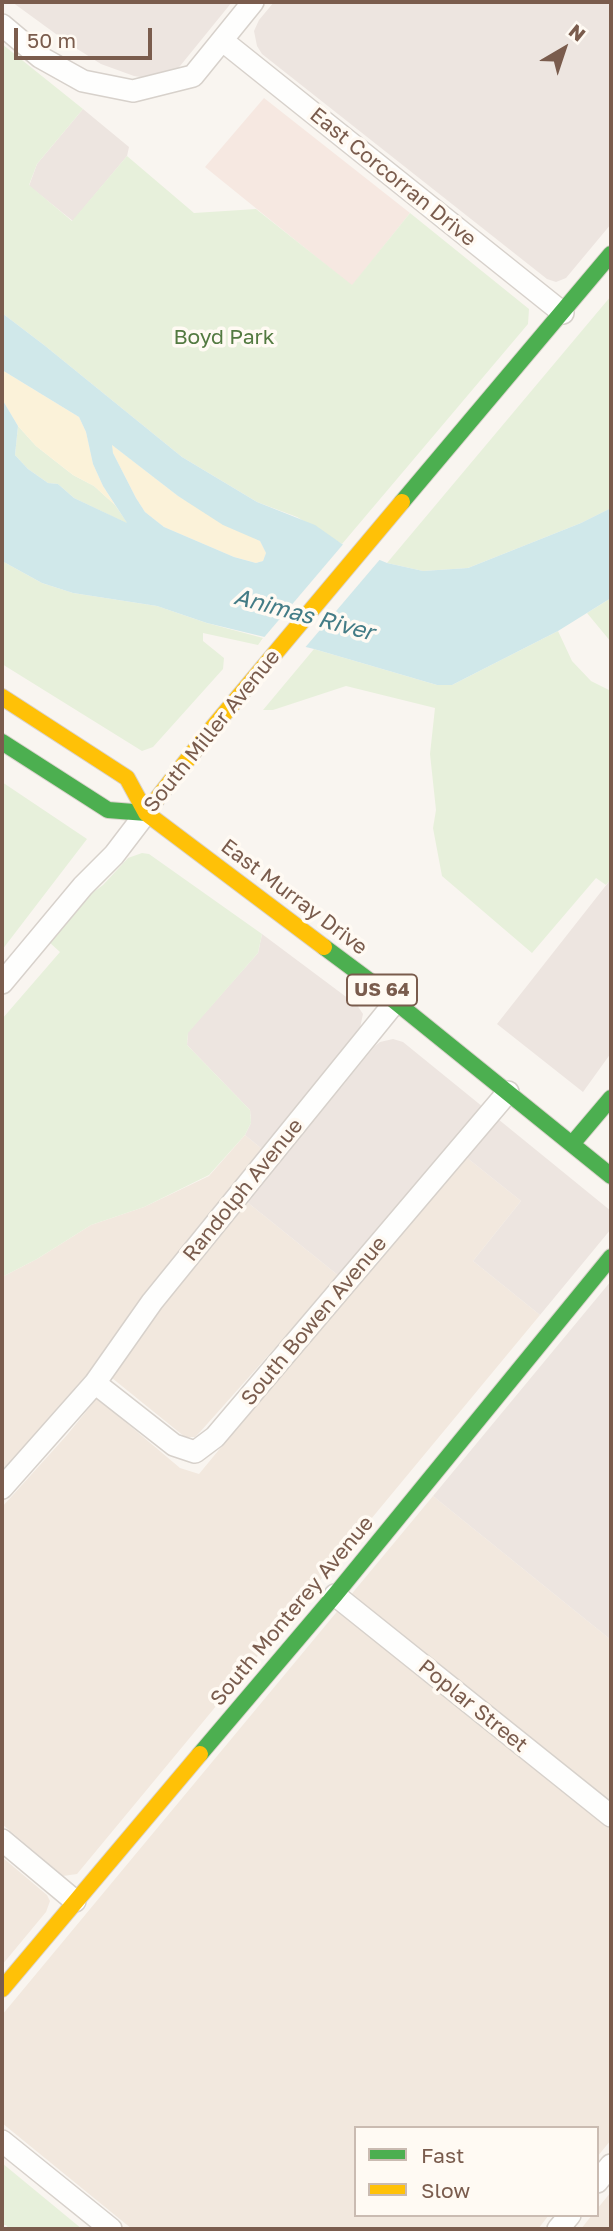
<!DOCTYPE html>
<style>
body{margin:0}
#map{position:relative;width:613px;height:2231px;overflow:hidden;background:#f9f5f0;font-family:"Golos Text",sans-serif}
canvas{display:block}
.frame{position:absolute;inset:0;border:4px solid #7a5c4d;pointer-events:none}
.legend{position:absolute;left:354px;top:2126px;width:245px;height:91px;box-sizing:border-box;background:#fffaf3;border:2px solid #cabbb1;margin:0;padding:9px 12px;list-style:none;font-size:21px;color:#7a5c4d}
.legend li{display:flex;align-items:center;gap:14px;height:35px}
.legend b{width:35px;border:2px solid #cabbb1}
.north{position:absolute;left:529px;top:14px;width:70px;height:70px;-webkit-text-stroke:5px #fffaf3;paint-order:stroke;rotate:39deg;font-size:19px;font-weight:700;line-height:28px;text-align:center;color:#7a5c4d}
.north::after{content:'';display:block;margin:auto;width:24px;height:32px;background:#7a5c4d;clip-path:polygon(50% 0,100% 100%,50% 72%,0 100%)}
.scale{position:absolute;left:14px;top:28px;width:138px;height:32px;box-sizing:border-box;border:4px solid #7a5c4d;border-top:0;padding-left:9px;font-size:21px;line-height:24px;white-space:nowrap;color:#7a5c4d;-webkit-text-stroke:5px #fffaf3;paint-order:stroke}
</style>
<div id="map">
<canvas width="613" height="2231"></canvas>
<div class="frame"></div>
<ul class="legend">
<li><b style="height:9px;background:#4caf50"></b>Fast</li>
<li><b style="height:9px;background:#ffc107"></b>Slow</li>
</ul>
<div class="north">N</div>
<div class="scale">50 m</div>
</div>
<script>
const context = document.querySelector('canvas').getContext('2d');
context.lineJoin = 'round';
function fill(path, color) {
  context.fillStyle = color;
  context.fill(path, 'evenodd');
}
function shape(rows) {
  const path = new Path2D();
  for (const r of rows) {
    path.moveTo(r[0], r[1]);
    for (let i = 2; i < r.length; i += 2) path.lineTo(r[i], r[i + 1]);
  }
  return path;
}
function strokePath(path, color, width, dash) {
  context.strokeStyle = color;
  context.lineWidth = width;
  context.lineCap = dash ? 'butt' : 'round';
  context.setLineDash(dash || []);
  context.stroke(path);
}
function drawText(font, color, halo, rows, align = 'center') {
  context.font = font + ' "Golos Text",sans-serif';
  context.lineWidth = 7;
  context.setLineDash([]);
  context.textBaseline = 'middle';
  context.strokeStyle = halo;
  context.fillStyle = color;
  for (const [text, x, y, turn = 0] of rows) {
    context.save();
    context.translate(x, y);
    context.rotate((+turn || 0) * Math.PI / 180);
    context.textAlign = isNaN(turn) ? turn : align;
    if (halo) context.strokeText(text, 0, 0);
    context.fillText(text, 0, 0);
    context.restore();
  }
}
fill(shape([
 [245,1135,262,1149,145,1294,90,1374,2,1476,2,1277,37,1259,91,1225,144,1207,209,1176],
 [466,1157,521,1201,473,1261,540,1315,77,1874,63,1876,2,1824,2,1507,67,1435,97,1398,180,1468,199,1474,357,1282],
 [247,1202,339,1276,200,1432,195,1437,185,1437,112,1378,157,1312],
 [433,1496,611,1640,611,2140,597,2157,597,2128,356,2128,356,2215,549,2215,538,2229,132,2229,2,2123,2,2015],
 [2,1857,47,1895,50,1901,46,1912,2,1965],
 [611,2192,611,2229,581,2229,592,2215,597,2215,597,2209]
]), '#f2e8de');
fill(shape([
 [264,98,410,213,352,286,205,167]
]), '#f6e8e1');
fill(shape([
 [12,2,232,2,176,71,152,79,134,76,101,64,71,45],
 [274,2,611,2,611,224,566,278,556,282,547,279,262,54,257,46,254,31,259,20],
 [83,109,129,147,127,156,73,221,29,186,37,164],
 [611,879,611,1053,583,1092,497,1024],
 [262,934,357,1005,363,1014,360,1028,262,1149,245,1135,251,1123,250,1110,187,1045,188,1032,258,953],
 [393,1039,403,1042,483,1107,339,1276,247,1202,375,1046,380,1042],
 [498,1119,611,1211,611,1229,540,1315,473,1261,521,1201,466,1157],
 [611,1281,611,1640,433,1496]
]), '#ede5e0');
fill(shape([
 [2,44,83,109,37,164,29,185,72,221,127,156,194,213,256,209,352,285,410,213,529,309,528,324,342,544,297,517,257,502,182,457,44,345,2,313],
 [611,296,611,508,581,523,468,568,423,571,387,563],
 [18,426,36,446,73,475,94,486,115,505,128,524,74,498,58,484,48,483,28,469,15,455],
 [2,561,42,583,73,593,157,606,207,623,263,638,258,645,203,633,203,641,224,658,223,669,153,747,142,751,2,664],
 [611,598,611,642,587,613],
 [558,631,572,661,591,681,611,691,611,879,606,885,596,878,532,953,442,876,433,828,436,810,430,754,435,708,346,686,273,710,263,710,314,649,437,685,452,685],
 [2,782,87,839,2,950],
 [142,853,149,854,262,934,258,953,188,1033,187,1045,250,1110,251,1123,245,1135,209,1175,144,1207,91,1225,37,1259,2,1277,2,1019,60,952,49,942,91,894,103,885,128,858],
 [2,2163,82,2229,9,2229,6,2225,2,2225]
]), '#e7f0db');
fill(shape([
 [2,370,79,417,86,432,93,464,103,486,115,505,94,486,73,475,36,446,18,426,2,399],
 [111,444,178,496,260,541,266,553,263,561,256,563,234,557,164,527,145,512,136,498,113,453]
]), '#fbf2d9');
fill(shape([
 [2,313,44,345,182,457,257,502,315,525,342,544,387,563,423,571,468,568,581,523,611,508,611,598,558,631,452,685,437,685,314,649,207,623,157,606,73,593,42,583,2,561,2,399,18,426,15,455,28,469,48,483,58,484,74,498,127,523,103,486,93,464,86,432,79,417,2,370],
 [112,445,178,496,223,525,260,541,266,553,263,561,256,563,234,557,164,527,145,512,136,498,113,453]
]), '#d0e8ea');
fill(shape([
 [345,542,382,557,303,650,261,641]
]), '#f9f5f0');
const street = shape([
 [2,25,40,57,83,81,133,91,193,76,253,2],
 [223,41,563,313],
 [2,983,83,886,114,855,146,813],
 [95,1383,174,1445,195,1452,215,1437,508,1092],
 [2,1488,95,1383,152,1302,396,1001],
 [335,1595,611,1816],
 [2,1840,75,1901],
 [2,2141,111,2229],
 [597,2182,611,2165],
 [558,2229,570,2215]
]);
const fast = shape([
 [402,502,611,254],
 [2,742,108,810,146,813],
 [324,947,371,982,611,1176],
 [572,1144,611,1098],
 [200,1754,335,1595,611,1257]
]);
const slow = shape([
 [2,697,127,778,146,813,324,947],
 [146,813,209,732,402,502],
 [2,1989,200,1754]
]);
strokePath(street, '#d7d1cb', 24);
strokePath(fast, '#d9d2cb', 18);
strokePath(slow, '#d9d2cb', 18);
strokePath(street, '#fefefd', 21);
strokePath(fast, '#4caf50', 16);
strokePath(slow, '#ffc107', 16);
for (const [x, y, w] of [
 [382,990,70]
]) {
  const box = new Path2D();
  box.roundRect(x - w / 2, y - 15.5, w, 31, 5);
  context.fillStyle = '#fffaf3';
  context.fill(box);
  strokePath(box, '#7a5c4d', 2);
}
drawText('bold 19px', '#7a5c4d', null, [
 ["US 64",382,990]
]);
drawText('21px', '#7a5c4d', '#fffaf3', [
 ["East Corcorran Drive",393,177,39],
 ["South Miller Avenue",212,731,-51],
 ["East Murray Drive",294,897,37],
 ["Randolph Avenue",243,1190,-51],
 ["South Bowen Avenue",314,1321,-50],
 ["South Monterey Avenue",292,1611,-50],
 ["Poplar Street",473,1706,39]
]);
drawText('21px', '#537a41', '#fffaf3', [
 ["Boyd Park",224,337]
]);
drawText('italic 23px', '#437c86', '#fffaf3', [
 ["Animas River",304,615,15]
]);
</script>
